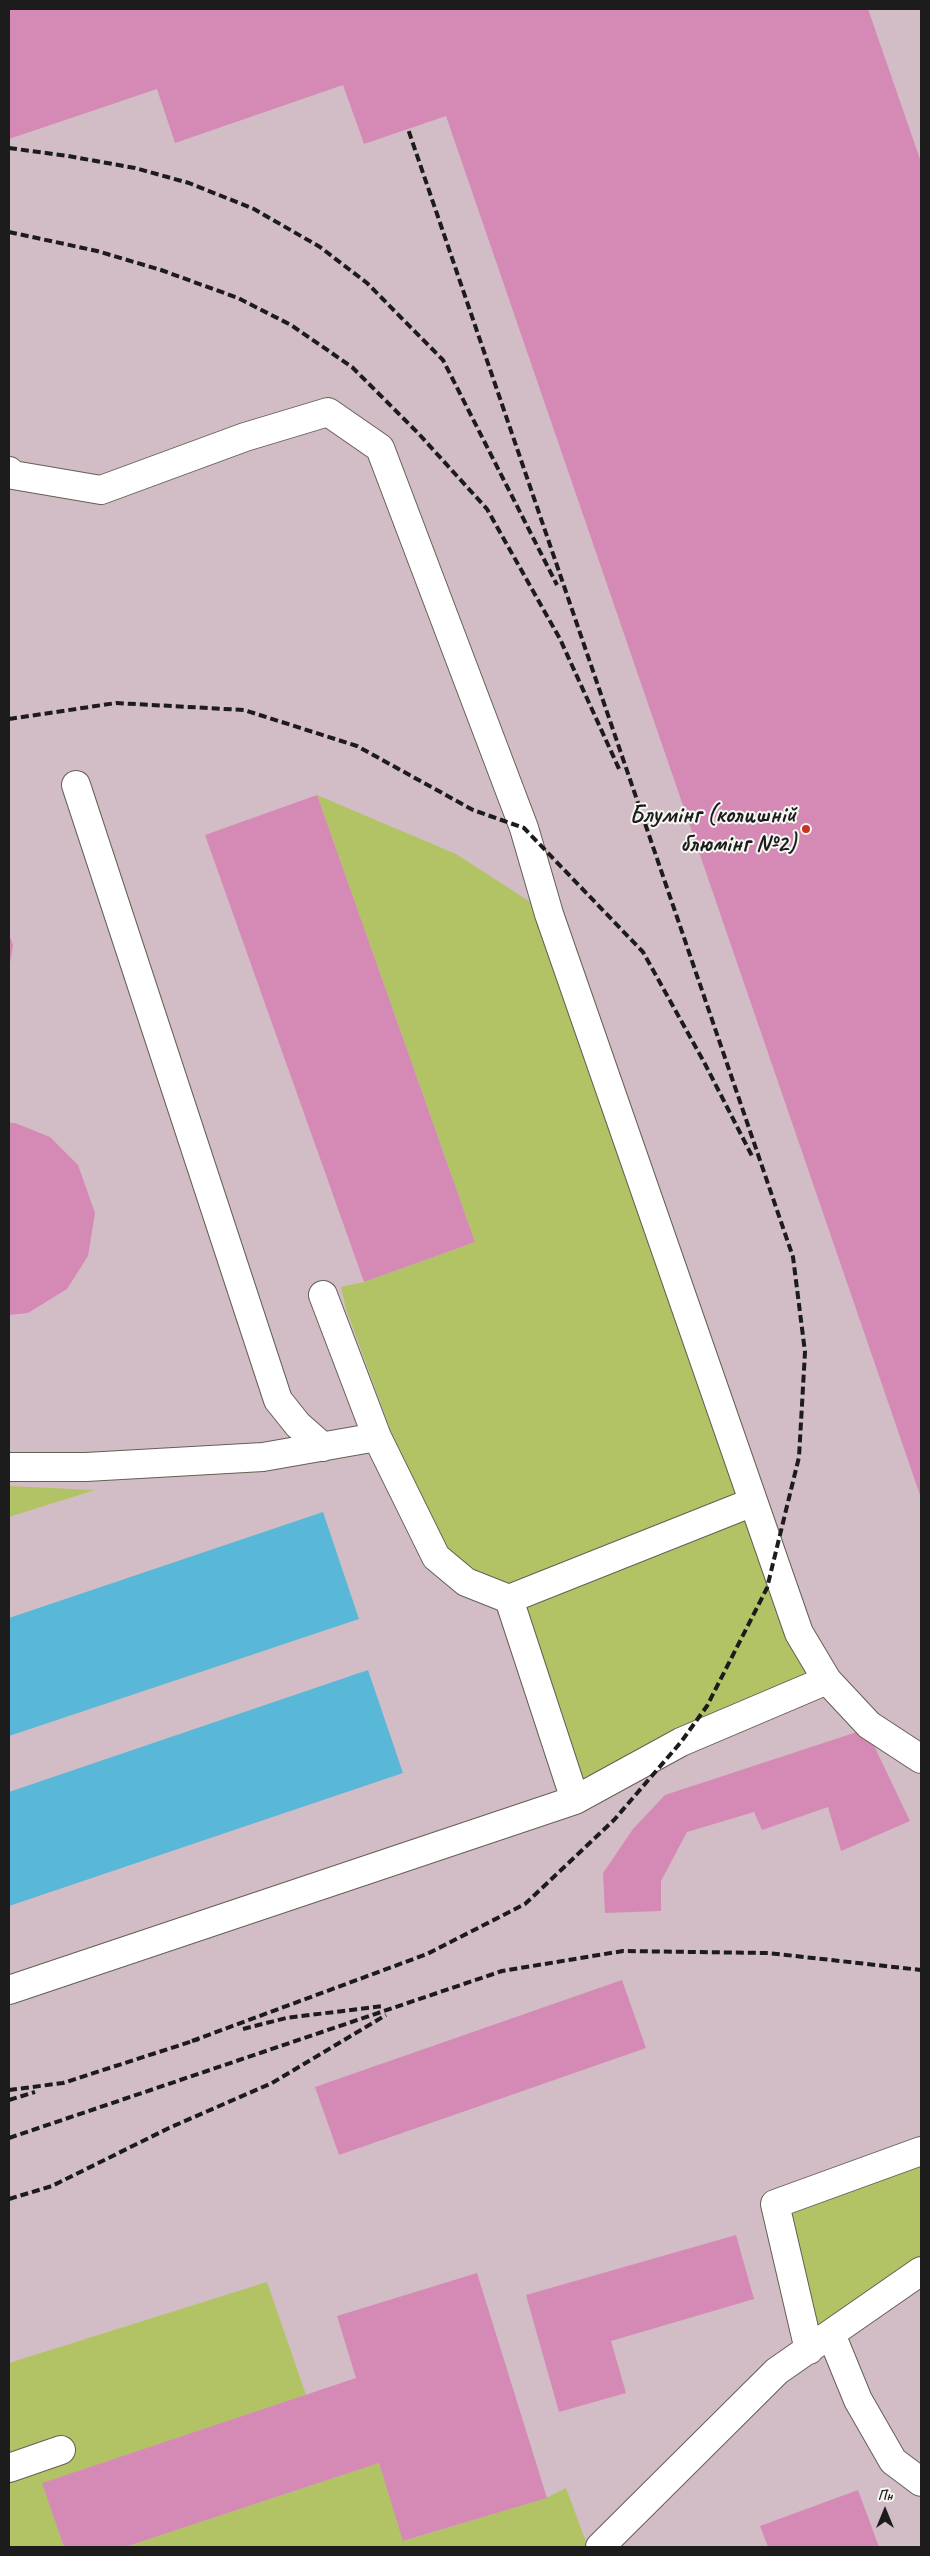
<!DOCTYPE html>
<meta charset="utf-8">
<style>
body{margin:0}
#map{position:relative;width:930px;height:2556px;overflow:hidden;background:#eddcb9;font-family:Caveat,sans-serif}
canvas{display:block}
.frame{position:absolute;inset:0;border:10px solid #1c1c1c;pointer-events:none}
.north{position:absolute;left:860px;top:2486px;width:50px;height:50px;-webkit-text-stroke:4px #f6f6f2;paint-order:stroke;rotate:0deg;font-size:14px;font-weight:700;line-height:20px;text-align:center;color:#1c1c1c}
.north::after{content:'';display:block;margin:auto;width:18px;height:22px;background:#1c1c1c;clip-path:polygon(50% 0,100% 100%,50% 72%,0 100%)}
</style>
<div id="map">
<canvas width="930" height="2556"></canvas>
<div class="frame"></div>
<div class="north">Пн</div>
</div>
<script>
const context = document.querySelector('canvas').getContext('2d');
context.lineJoin = 'round';
function fill(path, color) {
  context.fillStyle = color;
  context.fill(path, 'evenodd');
}
function shape(rows) {
  const path = new Path2D();
  for (const r of rows) {
    path.moveTo(r[0], r[1]);
    for (let i = 2; i < r.length; i += 2) path.lineTo(r[i], r[i + 1]);
  }
  return path;
}
function strokePath(path, color, width, dash) {
  context.strokeStyle = color;
  context.lineWidth = width;
  context.lineCap = dash ? 'butt' : 'round';
  context.setLineDash(dash || []);
  context.stroke(path);
}
function drawText(font, color, halo, rows, align = 'center') {
  context.font = font + ' Caveat,sans-serif';
  context.lineWidth = 4;
  context.setLineDash([]);
  context.textBaseline = 'middle';
  context.strokeStyle = halo;
  context.fillStyle = color;
  for (const [text, x, y, turn = 0] of rows) {
    context.save();
    context.translate(x, y);
    context.rotate((+turn || 0) * Math.PI / 180);
    context.textAlign = isNaN(turn) ? turn : align;
    if (halo) context.strokeText(text, 0, 0);
    context.fillText(text, 0, 0);
    context.restore();
  }
}
fill(shape([
 [9,9,921,9,921,2547,9,2547]
]), '#d2bdc6');
fill(shape([
 [317,795,456,854,549,914,827,1680,575,1800,509,1599,445,1564,400,1456,346,1309,341,1287,364,1282,475,1242],
 [9,1486,95,1490,9,1517],
 [921,2151,921,2271,809,2350,775,2204],
 [267,2282,306,2395,43,2483,64,2547,9,2547,9,2363],
 [379,2463,404,2541,546,2498,566,2488,588,2547,125,2547]
]), '#b2c366');
fill(shape([
 [323,1512,359,1619,9,1736,9,1618],
 [368,1670,403,1773,9,1906,9,1792]
]), '#59b7d7');
fill(shape([
 [9,9,868,9,921,162,921,1498,446,116,364,144,343,85,175,143,157,89,9,139],
 [317,795,475,1242,364,1282,205,835],
 [9,934,13,945,10,963,9,963],
 [9,1123,15,1123,50,1137,78,1165,95,1213,88,1256,67,1289,28,1313,9,1315],
 [866,1729,910,1821,841,1851,828,1807,762,1830,754,1812,687,1832,661,1881,661,1911,605,1913,603,1873,633,1829,665,1795],
 [622,1980,646,2048,339,2155,315,2087],
 [736,2235,754,2299,611,2341,626,2393,559,2412,526,2295],
 [477,2273,547,2498,403,2541,379,2463,125,2547,64,2547,42,2483,356,2378,337,2316],
 [858,2490,879,2547,768,2547,760,2526]
]), '#d58ab5');
const minor = shape([
 [9,471,13,475,101,490,245,437,328,412,380,448,524,828,549,914,799,1633,827,1680,869,1725,921,1759],
 [76,785,278,1400,298,1425,323,1447],
 [323,1295,377,1437,436,1557,466,1582,509,1599],
 [9,1467,86,1467,263,1457,377,1437],
 [575,1800,509,1599,753,1502],
 [9,1990,575,1800,681,1742,827,1680],
 [831,2334,858,2400,893,2461,921,2482],
 [809,2350,775,2204,921,2151],
 [9,2468,61,2450],
 [600,2547,777,2371,921,2271]
]);
strokePath(minor, '#655f53', 30);
strokePath(minor, '#fff', 28);
strokePath(shape([
 [9,148,68,156,135,168,189,183,254,209,320,247,367,283,443,360,557,585],
 [9,232,97,251,161,270,238,298,291,325,352,367,418,433,487,509,560,639,620,771],
 [9,719,116,703,244,710,357,746,473,810,524,828,643,952,704,1062,752,1156],
 [243,2029,286,2018,383,2006],
 [192,2041,427,1954,525,1904,614,1820,681,1742,707,1706,767,1588,799,1457,805,1352,793,1257,408,129],
 [9,2090,63,2083,199,2039],
 [9,2100,35,2092],
 [9,2138,502,1971,623,1951,768,1953,921,1970],
 [9,2199,52,2186,169,2128,272,2083,386,2015]
]), '#1c1c1c', 4, [8, 4]);
for (const [x, y, r, color] of [
 [806,829,5,"#c8321e"]
]) {
  const dot = new Path2D();
  dot.arc(x, y, r, 0, 2 * Math.PI);
  context.fillStyle = color;
  context.fill(dot);
  strokePath(dot, '#f6f6f2', 2);
}
drawText('bold 25px', '#1c1c1c', '#f6f6f2', [
 ["Блумінг (колишній",796,815],
 ["блюмінг №2)",796,844]
], 'right');
</script>
